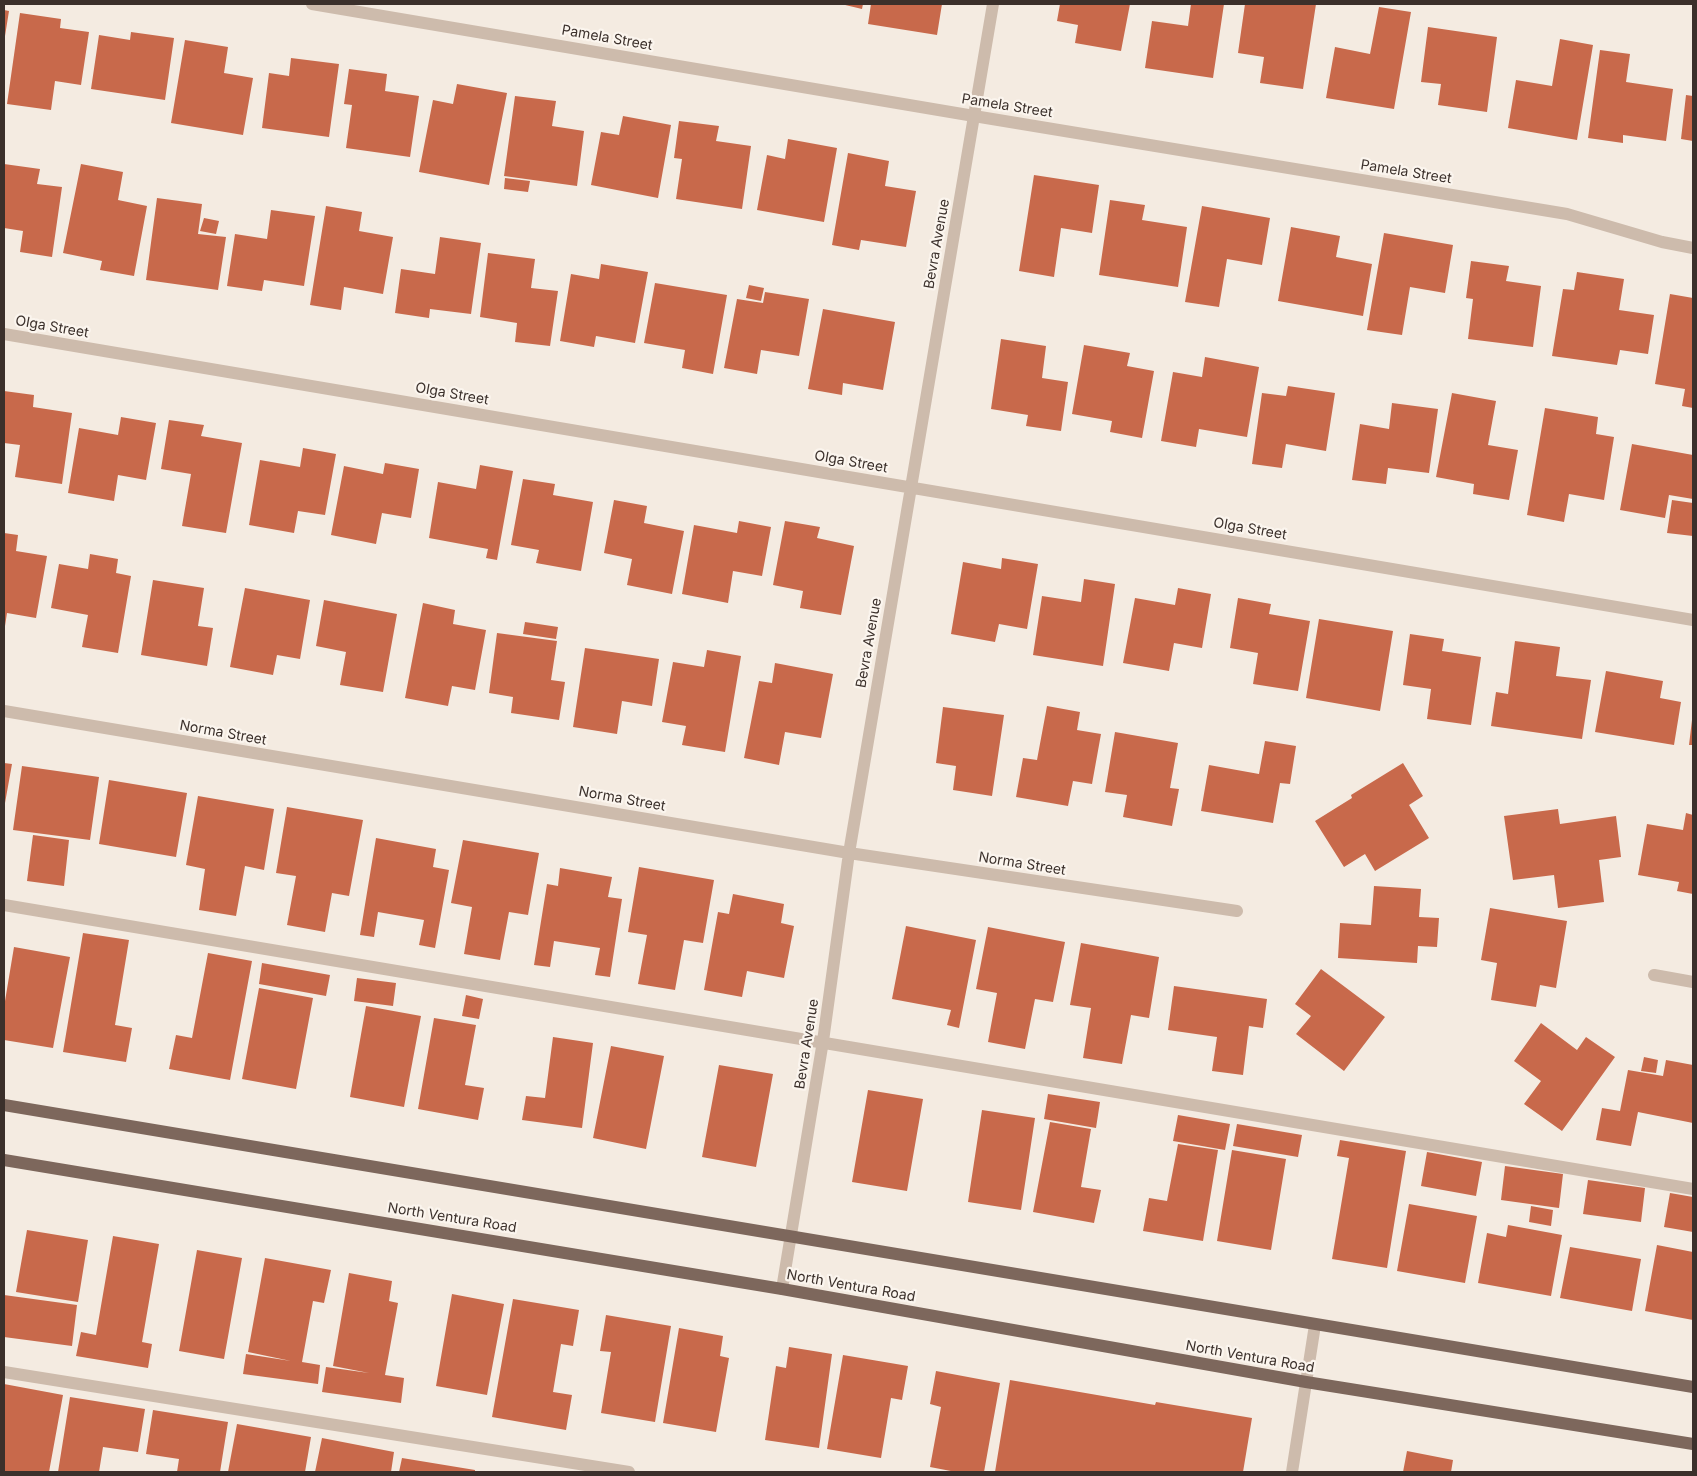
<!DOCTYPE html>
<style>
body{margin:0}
#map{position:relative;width:1697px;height:1476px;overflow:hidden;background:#f4ebe1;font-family:Inter,sans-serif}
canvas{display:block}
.frame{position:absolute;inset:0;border:5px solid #3b302b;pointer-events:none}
</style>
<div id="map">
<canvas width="1697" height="1476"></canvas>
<div class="frame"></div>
</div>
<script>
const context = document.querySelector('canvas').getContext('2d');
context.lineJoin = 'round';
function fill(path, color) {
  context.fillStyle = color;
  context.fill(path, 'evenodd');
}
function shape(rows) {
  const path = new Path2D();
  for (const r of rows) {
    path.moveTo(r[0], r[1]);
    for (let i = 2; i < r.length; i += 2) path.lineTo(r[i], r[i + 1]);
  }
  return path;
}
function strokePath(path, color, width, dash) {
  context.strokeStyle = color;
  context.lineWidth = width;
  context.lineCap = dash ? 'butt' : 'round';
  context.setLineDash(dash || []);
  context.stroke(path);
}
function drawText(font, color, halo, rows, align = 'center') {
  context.font = font + ' Inter,sans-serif';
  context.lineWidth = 4.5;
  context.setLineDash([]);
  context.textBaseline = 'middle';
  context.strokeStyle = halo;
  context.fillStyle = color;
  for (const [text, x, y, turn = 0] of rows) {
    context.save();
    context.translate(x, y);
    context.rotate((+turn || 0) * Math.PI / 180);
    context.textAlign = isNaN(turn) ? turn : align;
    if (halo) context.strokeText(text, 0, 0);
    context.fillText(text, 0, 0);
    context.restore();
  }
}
fill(shape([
 [841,4,863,4,862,9],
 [871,4,942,4,937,35,868,24],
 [1060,4,1130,4,1121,51,1075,43,1078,25,1057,21],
 [1191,4,1224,4,1213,78,1145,68,1152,21,1188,26],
 [1245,4,1316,4,1303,89,1260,83,1264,57,1238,53],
 [1379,7,1411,12,1394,109,1326,98,1335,47,1370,54],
 [4,10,9,11,5,36,4,36],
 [20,13,61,19,60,28,89,32,81,85,55,81,51,110,7,104],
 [1428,27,1497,37,1487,112,1438,105,1441,84,1421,82],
 [131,32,174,38,165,100,91,89,99,35,130,40],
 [1560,39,1593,45,1577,140,1508,128,1516,80,1552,86],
 [185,40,228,47,224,73,253,78,243,135,171,123],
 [1600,50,1630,54,1626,82,1673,89,1666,141,1623,135,1623,143,1588,138],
 [291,58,339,64,329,137,262,128,269,73,289,76],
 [349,69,387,74,385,91,419,96,410,157,346,148,352,105,344,104],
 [457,84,507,93,489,185,419,172,433,100,453,104],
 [1686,95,1693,96,1693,141,1681,139],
 [515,96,556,101,552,126,584,131,577,186,504,176],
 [623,116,671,125,658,198,591,185,601,132,619,135],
 [679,121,719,126,716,141,751,146,742,209,676,199,682,159,674,158],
 [788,139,837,148,824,222,757,210,767,155,785,159],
 [848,153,889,161,885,186,916,191,906,247,861,240,859,250,832,245],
 [4,164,40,169,37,184,62,187,52,257,20,252,23,231,4,228],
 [81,164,123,172,118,200,147,206,134,276,100,270,102,261,63,253],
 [1034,175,1099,185,1092,233,1061,228,1054,277,1019,271],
 [505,178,530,181,528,192,504,189],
 [157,198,202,204,198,234,226,237,218,290,146,280],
 [1110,200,1145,205,1142,220,1187,227,1178,287,1099,275],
 [326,206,362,212,359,231,393,237,383,294,344,287,341,310,310,305],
 [1202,206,1270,218,1262,265,1227,259,1219,307,1185,302],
 [271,210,315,216,304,286,264,280,262,291,227,286,235,234,267,239],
 [204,218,219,221,216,234,200,231],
 [1291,227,1340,236,1336,257,1372,264,1363,316,1278,301],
 [1384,233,1453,245,1445,293,1410,287,1402,335,1367,330],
 [440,237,481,243,471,314,430,309,429,318,395,313,401,269,435,274],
 [488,253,535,259,531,288,558,291,550,346,515,342,517,323,480,317],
 [1471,261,1509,266,1506,281,1541,286,1533,347,1468,339,1473,299,1466,298],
 [601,264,648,272,635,343,596,336,594,347,560,341,571,274,599,279],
 [1577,272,1624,279,1619,310,1654,315,1648,354,1620,350,1617,365,1552,356,1563,289,1574,290],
 [655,283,727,295,713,374,682,368,685,350,644,343],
 [749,285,764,288,761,301,746,298],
 [765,292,809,299,799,356,761,350,757,374,724,368,737,299,763,303],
 [1670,294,1693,298,1693,408,1682,406,1685,389,1655,384],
 [823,309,895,322,883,390,843,383,842,395,808,389],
 [1001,339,1046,346,1042,378,1068,382,1061,431,1026,426,1028,415,991,409],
 [1084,345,1130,353,1127,366,1154,371,1142,438,1110,432,1112,421,1072,414],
 [1205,357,1259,367,1247,437,1199,429,1196,447,1161,441,1173,372,1202,377],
 [1288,386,1335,393,1326,451,1286,444,1282,468,1252,464,1262,393,1286,396],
 [4,391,34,395,33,407,72,413,62,484,15,477,20,445,4,443],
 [1452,393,1496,401,1488,445,1518,450,1509,500,1473,494,1474,484,1436,477],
 [1392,403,1438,409,1429,473,1388,468,1386,484,1352,480,1360,424,1389,429],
 [1545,408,1598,417,1596,434,1614,437,1604,500,1569,494,1564,522,1527,515],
 [121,417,156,423,146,480,118,475,114,501,68,493,79,428,118,435],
 [169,420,204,425,201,436,242,443,226,533,182,526,191,474,161,469],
 [1632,444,1693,455,1693,499,1669,495,1665,518,1620,510],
 [303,448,336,454,325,515,298,511,294,533,249,525,260,460,300,467],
 [385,463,419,469,411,518,382,513,376,544,331,535,344,466,383,474],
 [480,465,513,471,497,560,486,558,488,549,429,538,438,482,476,489],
 [523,479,555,484,553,495,593,502,581,571,536,563,539,550,511,545],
 [614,500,647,506,644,523,684,531,672,594,627,585,632,559,604,553],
 [1672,500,1693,503,1693,536,1667,533],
 [739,521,771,527,762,576,733,571,728,603,682,594,694,525,737,533],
 [785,521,820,527,817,538,854,546,841,615,800,608,803,591,773,585],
 [4,533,18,535,16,551,47,556,36,618,7,613,5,626],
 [90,554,118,559,116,573,131,576,118,653,82,647,88,615,51,608,59,564,88,569],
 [1002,558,1038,564,1027,629,999,624,995,642,951,634,963,562,1001,569],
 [1084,579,1115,584,1103,666,1033,655,1042,596,1081,602],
 [153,580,204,588,198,626,213,628,207,666,141,655],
 [245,588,310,600,300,659,277,655,273,675,230,667],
 [1178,588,1211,594,1202,648,1174,643,1169,671,1123,663,1135,598,1175,605],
 [1238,598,1271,604,1269,614,1310,621,1298,691,1253,684,1258,653,1230,648],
 [324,600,397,614,383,692,340,685,346,652,316,646],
 [423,603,455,610,453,624,486,630,475,690,452,686,448,706,405,698],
 [1319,619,1393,631,1380,711,1306,698],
 [525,622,558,627,556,639,523,634],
 [497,633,557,641,551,680,565,682,559,720,511,713,513,697,489,693],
 [1410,634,1444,639,1442,651,1481,657,1471,725,1427,719,1431,689,1403,685],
 [1515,641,1560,647,1556,676,1591,680,1582,739,1491,726,1496,692,1508,694],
 [585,648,659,659,652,706,622,701,617,734,573,727],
 [707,650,741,656,725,752,682,745,686,726,662,722,673,662,704,667],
 [775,663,833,674,821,738,785,732,779,765,744,758,759,681,772,683],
 [1606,671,1663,681,1660,698,1681,702,1674,745,1595,732],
 [1047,706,1080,712,1077,730,1101,734,1092,784,1073,781,1068,806,1016,797,1023,758,1037,760],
 [943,707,1004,715,992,796,953,790,956,766,936,763],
 [1692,720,1693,720,1693,745,1689,745],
 [1115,732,1178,743,1170,788,1179,789,1172,826,1123,817,1127,795,1105,792],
 [1265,741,1296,746,1290,784,1280,783,1273,823,1201,811,1209,765,1259,774],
 [4,763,12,764,5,803,4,803],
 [1403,763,1423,796,1409,805,1429,838,1375,871,1365,854,1344,867,1315,821,1352,798,1351,795],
 [22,766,99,777,90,840,13,830],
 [109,780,187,793,176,857,99,844],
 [198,796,274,809,264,870,245,866,236,916,199,910,205,869,186,865],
 [287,807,363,820,349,896,332,893,325,932,287,925,296,876,276,873],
 [1558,809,1560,824,1616,816,1621,857,1599,860,1604,902,1558,908,1554,875,1513,880,1504,816],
 [1686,813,1693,815,1693,894,1677,891,1679,882,1638,875,1647,824,1683,830],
 [33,835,69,840,64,886,27,881],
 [376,838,436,849,433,867,449,870,435,948,419,945,424,920,378,912,374,937,360,935],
 [463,840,539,853,528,915,509,912,500,960,464,954,472,907,451,903],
 [639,867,714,880,703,943,684,940,675,990,638,984,647,935,628,932],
 [560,868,612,877,608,897,622,899,610,977,595,975,600,948,554,941,550,967,534,965,547,884,558,886],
 [1374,886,1421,889,1419,917,1439,918,1437,947,1418,946,1417,963,1338,958,1340,923,1371,925],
 [733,894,784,904,781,923,794,926,784,978,747,971,742,997,704,990,718,912,729,914],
 [1490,908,1567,921,1556,988,1540,985,1536,1007,1491,1000,1497,963,1481,960],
 [906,926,976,940,959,1028,947,1025,951,1010,892,999],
 [988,927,1065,942,1053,1002,1035,999,1025,1049,988,1042,997,993,976,989],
 [83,933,129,940,115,1025,132,1028,126,1062,63,1052],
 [1081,943,1159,957,1149,1018,1131,1015,1122,1064,1083,1058,1091,1008,1070,1005],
 [14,947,70,957,53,1048,4,1040,4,1007],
 [208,953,252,961,230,1080,169,1069,176,1035,192,1038],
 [262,963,330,975,326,996,259,984],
 [1321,969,1385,1017,1344,1071,1296,1034,1311,1016,1295,1004],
 [357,978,396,983,393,1006,354,1001],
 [1174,986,1267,999,1263,1028,1249,1026,1243,1075,1212,1071,1217,1037,1168,1030],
 [259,988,313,998,296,1089,242,1079],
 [466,995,483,999,479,1019,462,1016],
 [366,1006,421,1016,404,1107,350,1097],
 [434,1018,476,1025,465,1085,484,1088,478,1120,418,1109],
 [1541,1023,1577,1050,1586,1037,1615,1057,1562,1131,1524,1104,1541,1081,1514,1061],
 [553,1037,593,1043,582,1128,522,1120,526,1096,545,1098],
 [611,1046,664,1056,646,1149,593,1138],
 [1644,1057,1658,1060,1656,1073,1641,1071],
 [1666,1060,1693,1065,1693,1123,1638,1112,1631,1146,1596,1140,1602,1108,1620,1111,1628,1070,1663,1076],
 [719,1065,773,1074,756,1167,702,1157],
 [868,1090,923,1099,907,1191,852,1182],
 [1048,1094,1100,1102,1096,1128,1044,1119],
 [982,1110,1035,1118,1021,1210,968,1202],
 [1178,1115,1230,1124,1225,1150,1173,1141],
 [1050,1122,1091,1129,1081,1187,1101,1190,1094,1223,1033,1212],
 [1237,1124,1302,1135,1298,1157,1233,1146],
 [1340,1140,1406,1151,1387,1268,1332,1259,1349,1158,1337,1156],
 [1178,1144,1218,1150,1203,1241,1143,1231,1149,1198,1167,1201],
 [1232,1150,1286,1159,1271,1250,1217,1241],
 [1427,1152,1482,1162,1476,1196,1421,1186],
 [1505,1166,1563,1174,1559,1208,1501,1200],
 [1588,1180,1645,1188,1641,1222,1583,1214],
 [1670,1193,1693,1197,1693,1232,1664,1227],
 [1409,1204,1477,1216,1465,1283,1397,1271],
 [1531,1206,1553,1210,1551,1226,1529,1222],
 [1508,1225,1562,1235,1551,1296,1478,1283,1487,1233,1506,1237],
 [27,1230,88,1240,78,1302,16,1292],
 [113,1236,159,1244,142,1342,152,1344,148,1368,76,1356,81,1332,96,1335],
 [1657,1245,1693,1252,1693,1320,1645,1311],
 [1570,1247,1641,1259,1632,1311,1560,1298],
 [197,1250,242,1258,224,1359,179,1351],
 [265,1258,331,1270,324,1303,313,1301,302,1362,320,1365,318,1384,243,1374,246,1354,291,1361,248,1352],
 [349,1273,392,1281,389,1301,398,1303,385,1375,404,1378,401,1403,322,1392,326,1367,369,1373,333,1366],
 [452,1294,504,1304,487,1395,436,1386],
 [4,1295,77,1305,72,1346,4,1337],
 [513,1299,579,1310,573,1346,561,1344,553,1392,572,1395,566,1430,492,1417],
 [606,1315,671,1326,655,1422,601,1413,611,1352,600,1351],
 [679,1328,723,1336,720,1356,729,1358,716,1432,663,1423],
 [789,1347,832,1354,819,1448,765,1440,776,1366,786,1368],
 [843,1355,908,1366,902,1400,891,1398,881,1458,827,1449],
 [936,1371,1000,1383,984,1472,956,1472,930,1467,941,1407,930,1404],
 [1010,1380,1155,1405,1156,1402,1252,1418,1243,1472,995,1472],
 [4,1384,63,1395,49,1472,4,1472],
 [70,1397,145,1409,138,1452,103,1447,99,1472,58,1472],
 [153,1410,228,1422,220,1472,177,1472,179,1459,146,1454],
 [237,1424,311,1437,305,1472,228,1472],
 [322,1438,394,1452,391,1472,315,1472],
 [1407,1451,1453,1460,1451,1472,1403,1472],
 [402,1458,475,1470,475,1472,399,1472]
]), '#c8694b');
strokePath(shape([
 [312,4,974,116,1567,214,1662,242,1693,248],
 [4,334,1693,620],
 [4,711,849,853,1237,911],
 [4,905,1693,1189],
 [1654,975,1693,982],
 [782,1289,823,1041,849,853,993,4],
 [4,1372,629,1472],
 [1292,1472,1315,1325]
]), '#cdbbac', 12);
strokePath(shape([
 [4,1105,1693,1387],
 [4,1160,782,1289,1306,1382,1693,1444]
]), '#7d675c', 12);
drawText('14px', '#3b302b', '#fbf5ee', [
 ["Pamela Street",607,38,10],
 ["Pamela Street",1007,106,9],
 ["Pamela Street",1406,172,9],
 ["Bevra Avenue",937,244,-80],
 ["Olga Street",52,327,10],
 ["Olga Street",452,394,10],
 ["Olga Street",851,462,10],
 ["Olga Street",1250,529,10],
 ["Bevra Avenue",869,643,-80],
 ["Norma Street",223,733,10],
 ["Norma Street",622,799,10],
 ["Norma Street",1022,864,9],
 ["Bevra Avenue",807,1044,-81],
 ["North Ventura Road",452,1218,9],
 ["North Ventura Road",851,1286,10],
 ["North Ventura Road",1250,1357,10]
]);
</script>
